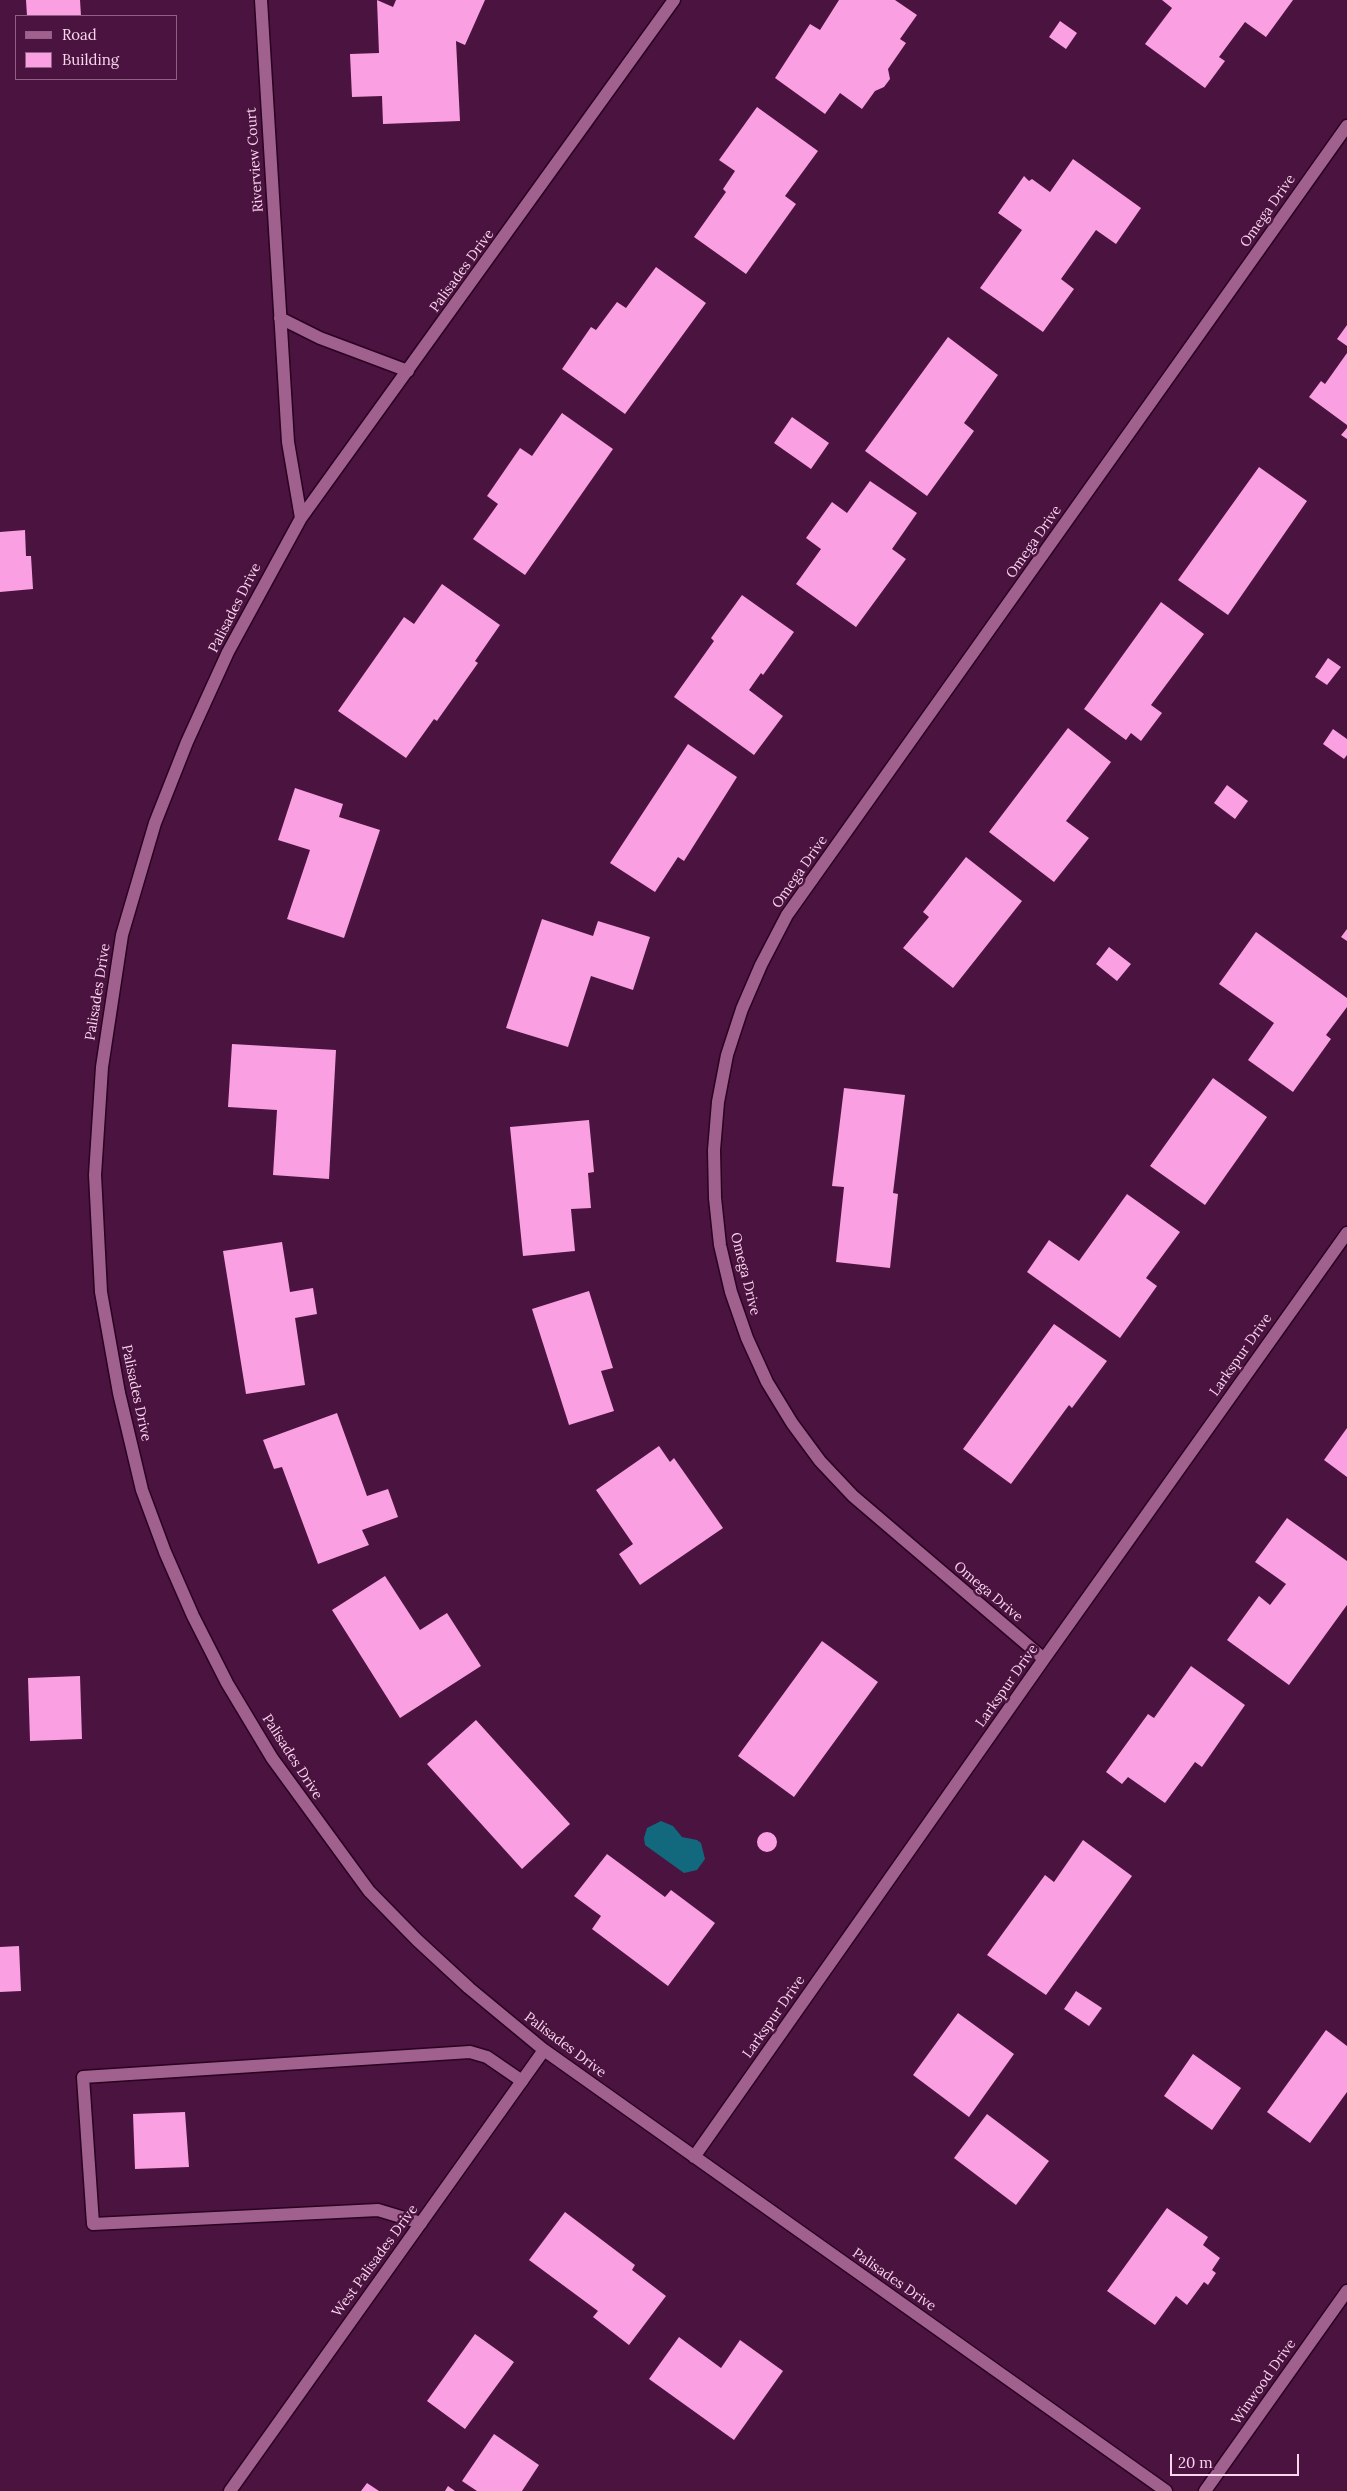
<!DOCTYPE html>
<style>
body{margin:0}
#map{position:relative;width:1347px;height:2491px;overflow:hidden;background:#4b133f;font-family:Lora,serif}
canvas{display:block}
.legend{position:absolute;left:15px;top:15px;width:162px;height:65px;box-sizing:border-box;background:#4b133f;border:1px solid #916185;margin:0;padding:6px 9px;list-style:none;font-size:15px;color:#f9d5ee}
.legend li{display:flex;align-items:center;gap:10px;height:25px}
.legend b{width:25px;border:1px solid #916185}
.scale{position:absolute;left:1170px;top:2454px;width:129px;height:22px;box-sizing:border-box;border:2px solid #f9d5ee;border-top:0;padding-left:6px;font-size:15px;line-height:18px;white-space:nowrap;color:#f9d5ee;-webkit-text-stroke:4px #4b133f;paint-order:stroke}
</style>
<div id="map">
<canvas width="1347" height="2491"></canvas>
<ul class="legend">
<li><b style="height:6px;background:#a0618f"></b>Road</li>
<li><b style="height:14px;background:#fa9fe1"></b>Building</li>
</ul>
<div class="scale">20 m</div>
</div>
<script>
const context = document.querySelector('canvas').getContext('2d');
context.lineJoin = 'round';
function fill(path, color) {
  context.fillStyle = color;
  context.fill(path, 'evenodd');
}
function shape(rows) {
  const path = new Path2D();
  for (const r of rows) {
    if (r.length === 3) {
      path.moveTo(r[0] + r[2], r[1]);
      path.arc(r[0], r[1], r[2], 0, 2 * Math.PI);
      continue;
    }
    path.moveTo(r[0], r[1]);
    for (let i = 2; i < r.length; i += 2) path.lineTo(r[i], r[i + 1]);
  }
  return path;
}
function strokePath(path, color, width, dash) {
  context.strokeStyle = color;
  context.lineWidth = width;
  context.lineCap = dash ? 'butt' : 'round';
  context.setLineDash(dash || []);
  context.stroke(path);
}
function drawText(font, color, halo, rows, align = 'center') {
  context.font = font + ' Lora,serif';
  context.lineWidth = 5;
  context.setLineDash([]);
  context.textBaseline = 'middle';
  context.strokeStyle = halo;
  context.fillStyle = color;
  for (const [text, x, y, turn = 0] of rows) {
    context.save();
    context.translate(x, y);
    context.rotate((+turn || 0) * Math.PI / 180);
    context.textAlign = isNaN(turn) ? turn : align;
    if (halo) context.strokeText(text, 0, 0);
    context.fillText(text, 0, 0);
    context.restore();
  }
}
fill(shape([
 [661,1821,673,1826,682,1837,697,1840,701,1843,705,1859,697,1870,684,1873,645,1845,644,1838,647,1828]
]), '#12697d');
fill(shape([
 [26,0,80,0,81,16,27,16],
 [377,0,393,7,396,0,485,0,465,45,456,41,460,121,383,124,382,96,352,97,350,54,379,53],
 [839,0,895,0,917,15,900,39,906,43,888,69,890,79,884,87,875,91,862,109,840,93,825,114,775,78,810,24,820,30],
 [1162,0,1293,0,1266,37,1245,22,1219,57,1225,61,1205,88,1145,44,1172,8],
 [1060,21,1077,33,1066,49,1049,37],
 [757,107,818,151,785,196,796,204,746,274,694,237,726,192,723,189,735,171,719,160],
 [1073,159,1141,208,1116,244,1096,230,1061,279,1074,289,1043,332,980,288,1022,230,998,213,1024,176,1029,181,1032,179,1050,192],
 [656,267,706,303,625,414,562,369,591,327,596,330,617,302,626,308],
 [1347,325,1347,346,1337,339],
 [948,337,998,375,964,423,974,431,927,496,865,451],
 [1347,353,1347,425,1309,397,1321,381,1325,384],
 [562,413,613,449,525,575,473,539,498,504,487,496,520,448,532,456],
 [792,417,829,443,811,469,774,443],
 [1347,428,1347,439,1341,435],
 [1259,467,1307,501,1228,615,1178,580],
 [870,481,917,513,892,549,906,559,856,627,796,584,821,549,806,538,832,502,847,513],
 [25,530,26,556,31,556,33,589,0,592,0,532],
 [442,584,500,625,475,661,478,663,439,718,437,721,434,719,406,758,338,711,404,617,414,624],
 [742,595,794,632,763,675,761,673,749,690,783,716,754,755,674,697,714,641,711,638],
 [1161,602,1204,634,1151,705,1162,713,1141,741,1131,733,1126,740,1084,709],
 [1328,658,1341,667,1327,685,1315,677],
 [1068,728,1111,762,1066,821,1089,838,1054,882,989,832],
 [1333,729,1347,739,1347,755,1344,759,1323,744],
 [688,744,737,777,684,861,678,857,655,892,610,863],
 [1227,785,1248,801,1235,819,1214,803],
 [295,788,343,804,339,817,380,830,344,938,287,919,310,850,278,840],
 [966,857,1022,901,953,988,903,948,929,917,923,912],
 [542,919,593,936,598,921,650,937,633,990,591,976,568,1047,506,1028],
 [1347,929,1347,941,1341,937],
 [1256,932,1347,998,1347,1007,1326,1035,1331,1039,1293,1092,1248,1060,1274,1023,1219,984],
 [1109,947,1131,964,1117,981,1096,964],
 [232,1044,336,1050,329,1179,273,1175,277,1110,228,1107],
 [1213,1078,1267,1117,1205,1205,1150,1166],
 [844,1088,905,1095,893,1193,898,1194,890,1268,836,1262,844,1187,832,1186],
 [589,1120,594,1172,588,1173,591,1208,571,1209,575,1251,523,1256,510,1127],
 [1127,1194,1180,1232,1146,1278,1157,1286,1120,1338,1027,1272,1049,1240,1079,1261],
 [282,1242,290,1292,313,1288,317,1314,295,1318,305,1385,246,1394,223,1251],
 [589,1291,613,1368,601,1371,614,1411,569,1425,532,1309],
 [1054,1324,1107,1361,1072,1408,1069,1405,1011,1484,963,1449],
 [337,1413,367,1496,388,1489,398,1517,362,1530,369,1545,318,1564,282,1467,274,1469,263,1440],
 [1347,1428,1347,1477,1324,1460],
 [659,1446,670,1462,674,1458,723,1528,640,1585,619,1554,633,1544,596,1490],
 [1287,1518,1347,1561,1347,1605,1289,1685,1227,1640,1259,1596,1270,1605,1286,1584,1255,1562],
 [385,1576,420,1630,447,1613,481,1666,400,1718,332,1610],
 [822,1641,878,1682,794,1797,738,1756],
 [1191,1666,1245,1705,1202,1767,1195,1762,1165,1803,1128,1777,1122,1784,1106,1772,1148,1714,1154,1718],
 [80,1676,82,1739,30,1741,28,1678],
 [476,1720,570,1824,522,1869,427,1764],
 [767,1842,10],
 [1083,1840,1132,1876,1046,1995,987,1955,1045,1875,1054,1882],
 [607,1854,665,1897,671,1890,715,1923,668,1986,592,1929,601,1916,574,1896],
 [19,1946,21,1991,0,1992,0,1947],
 [1076,1991,1102,2008,1089,2026,1064,2009],
 [958,2013,1014,2054,969,2117,913,2075],
 [1326,2030,1347,2046,1347,2092,1310,2143,1267,2112],
 [1193,2054,1241,2088,1212,2130,1164,2096],
 [185,2112,189,2167,135,2169,133,2114],
 [987,2114,1049,2161,1016,2205,954,2158],
 [1167,2208,1208,2237,1203,2245,1220,2258,1212,2270,1216,2273,1208,2285,1204,2282,1187,2305,1176,2296,1155,2325,1107,2291],
 [565,2212,635,2265,632,2270,666,2296,629,2345,593,2317,598,2311,529,2260],
 [475,2334,514,2362,465,2429,427,2401],
 [679,2337,721,2368,740,2340,783,2371,734,2440,649,2379],
 [494,2434,539,2465,522,2491,477,2491,462,2481],
 [367,2483,379,2491,361,2491],
 [448,2486,455,2491,445,2491]
]), '#fa9fe1');
const service = shape([
 [421,2223,378,2210,93,2224,83,2077,470,2052,487,2057,522,2081]
]);
const minor = shape([
 [261,0,288,442,301,518],
 [674,0,301,518,228,652,187,742,155,823,122,935,102,1067,95,1175,101,1292,119,1393,142,1490,165,1552,193,1616,227,1683,272,1758,369,1891,417,1940,469,1988,544,2050,1166,2491],
 [280,318,320,338,408,371],
 [1044,1659,853,1496,820,1461,792,1423,767,1382,747,1338,731,1292,720,1245,715,1198,714,1150,718,1102,727,1055,742,1009,761,965,787,915,1347,126],
 [694,2157,1044,1659,1347,1233],
 [230,2491,544,2050],
 [1205,2491,1347,2291]
]);
strokePath(service, '#2a0222', 15);
strokePath(minor, '#2a0222', 15);
strokePath(service, '#a0618f', 12);
strokePath(minor, '#a0618f', 12);
drawText('14px', '#f9d5ee', '#4b133f', [
 ["Riverview Court",255,160,-94],
 ["Omega Drive",1268,211,-55],
 ["Palisades Drive",462,271,-54],
 ["Omega Drive",1034,542,-55],
 ["Palisades Drive",235,608,-63],
 ["Omega Drive",800,872,-55],
 ["Palisades Drive",98,992,-81],
 ["Omega Drive",745,1274,76],
 ["Larkspur Drive",1241,1355,-55],
 ["Palisades Drive",136,1393,78],
 ["Omega Drive",988,1592,40],
 ["Larkspur Drive",1007,1686,-55],
 ["Palisades Drive",292,1757,57],
 ["Larkspur Drive",774,2017,-55],
 ["Palisades Drive",565,2045,37],
 ["West Palisades Drive",375,2261,-54],
 ["Palisades Drive",894,2280,35],
 ["Winwood Drive",1264,2382,-55]
]);
</script>
